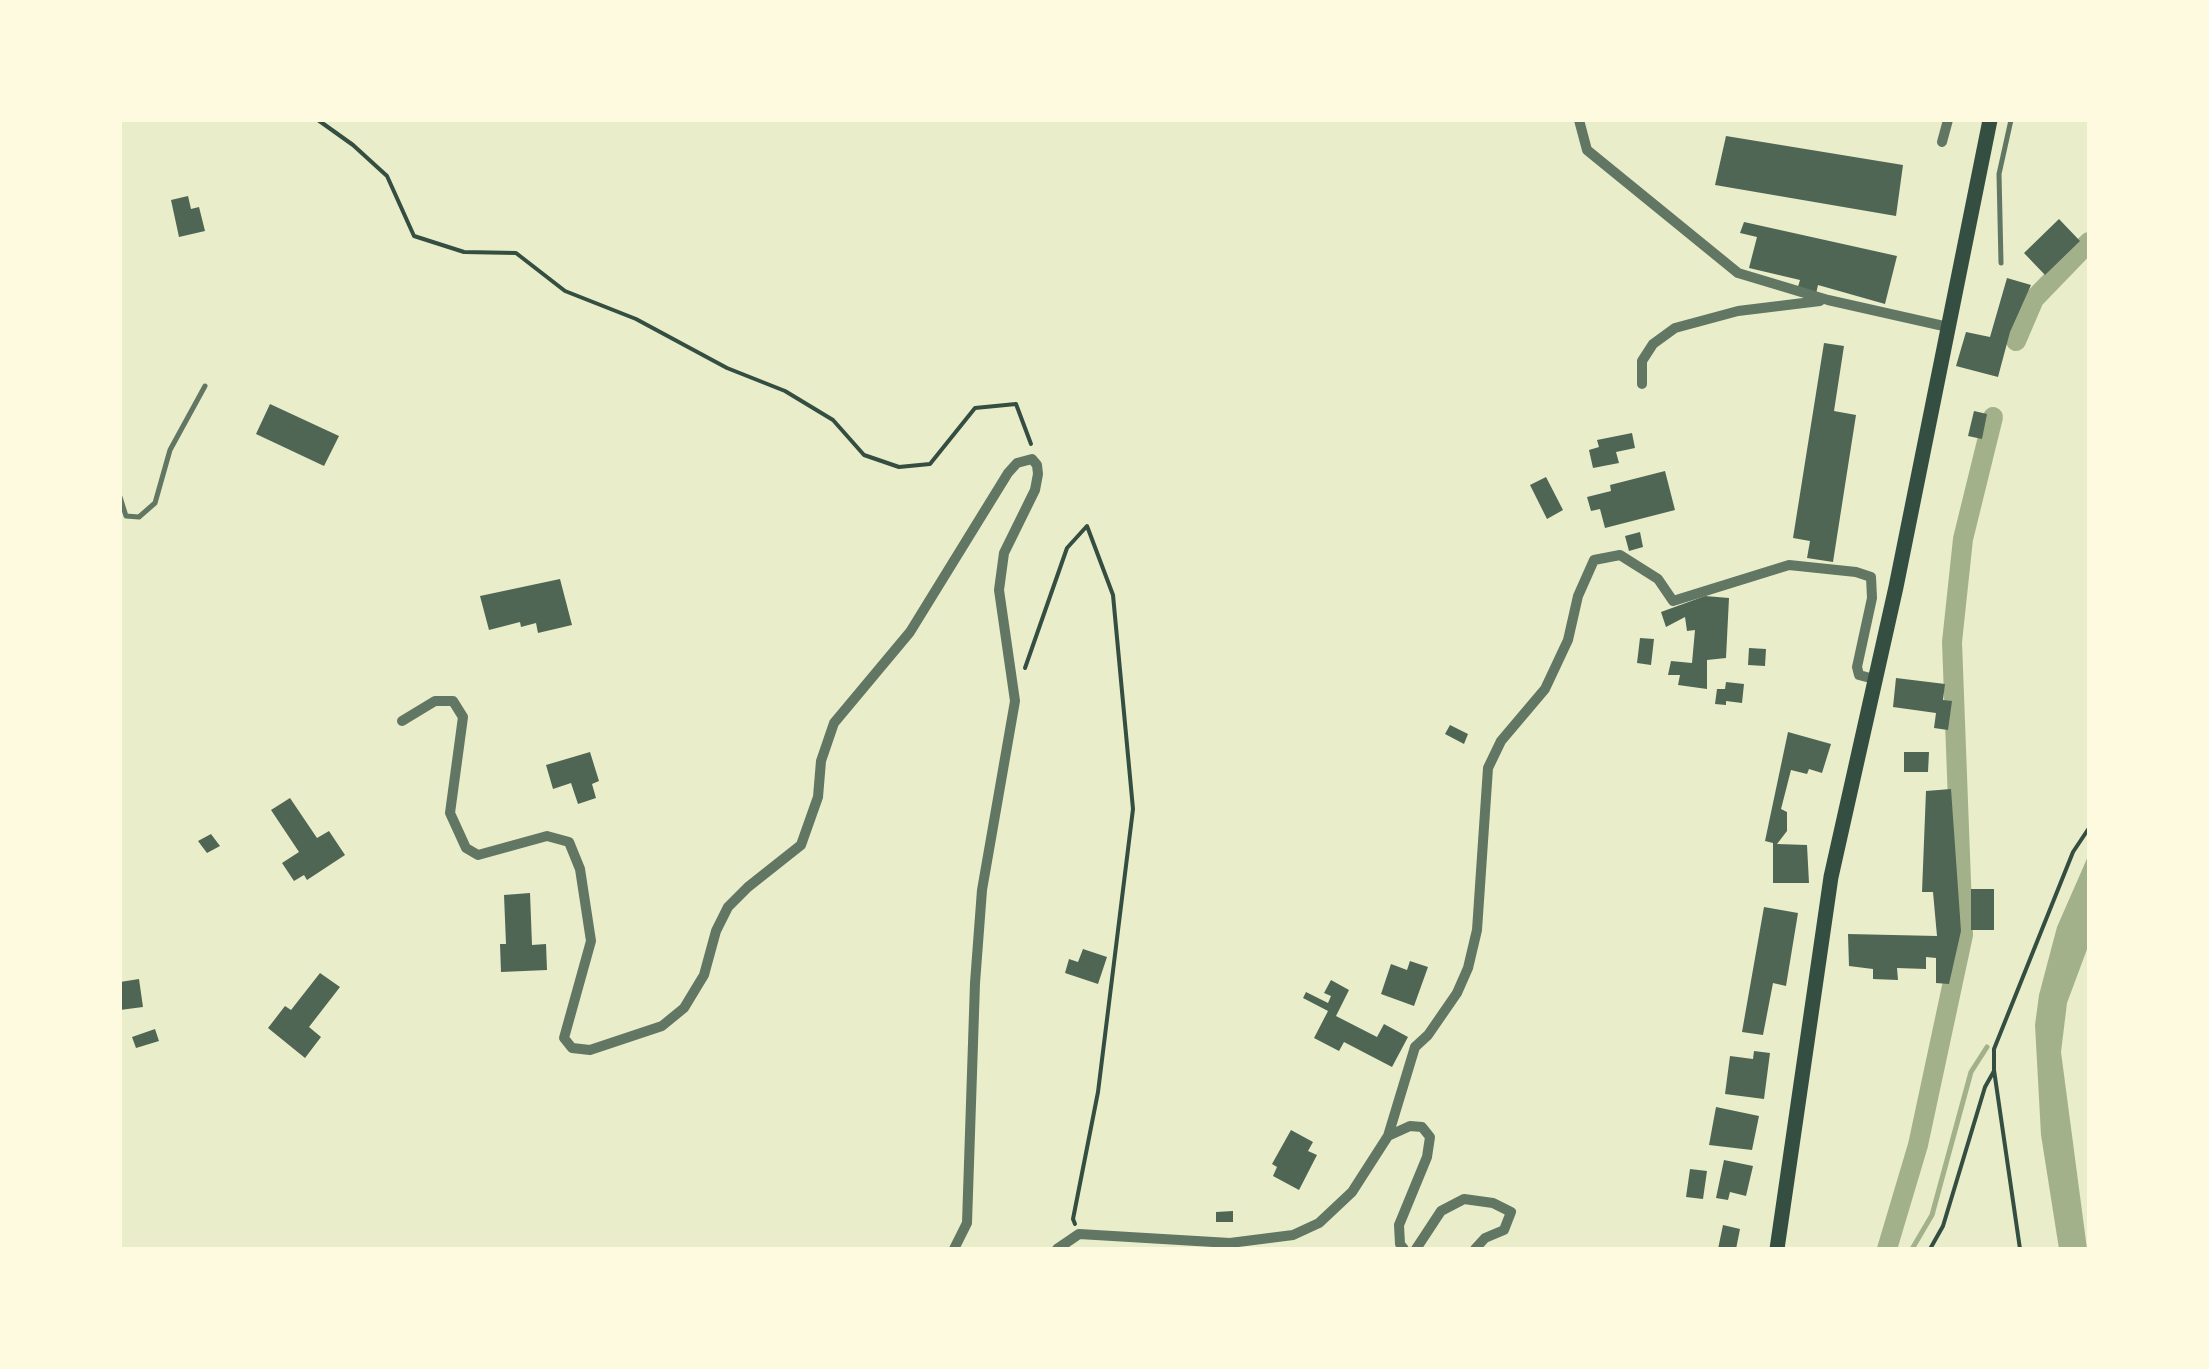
<!DOCTYPE html>
<style>
body{margin:0}
#map{position:relative;width:2209px;height:1369px;overflow:hidden;background:#e9edc9;font-family:"Libre Baskerville",serif}
canvas{display:block}
.frame{position:absolute;inset:0;border:122px solid #fefae0;pointer-events:none}
</style>
<div id="map">
<canvas width="2209" height="1369"></canvas>
<div class="frame"></div>
</div>
<script>
const context = document.querySelector('canvas').getContext('2d');
context.lineJoin = 'round';
function fill(path, color) {
  context.fillStyle = color;
  context.fill(path, 'evenodd');
}
function shape(rows) {
  const path = new Path2D();
  for (const r of rows) {
    path.moveTo(r[0], r[1]);
    for (let i = 2; i < r.length; i += 2) path.lineTo(r[i], r[i + 1]);
  }
  return path;
}
function strokePath(path, color, width, dash) {
  context.strokeStyle = color;
  context.lineWidth = width;
  context.lineCap = dash ? 'butt' : 'round';
  context.setLineDash(dash || []);
  context.stroke(path);
}
fill(shape([
 [2089,854,2089,944,2067,1003,2061,1052,2087,1249,2059,1249,2041,1135,2035,1025,2039,995,2057,927]
]), '#a3b18a');
strokePath(shape([
 [1912,1249,1932,1215,1971,1072,1987,1047]
]), '#a3b18a', 5);
strokePath(shape([
 [2016,341,2034,299,2089,242],
 [1887,1249,1918,1145,1963,935,1952,642,1963,539,1993,417]
]), '#a3b18a', 20);
fill(shape([
 [1726,136,1903,165,1896,216,1715,185],
 [188,196,191,209,199,207,205,231,179,237,171,200],
 [2059,219,2080,241,2045,275,2024,253],
 [1744,222,1897,256,1885,304,1818,285,1816,294,1797,290,1800,280,1749,268,1757,237,1740,233],
 [2007,278,2031,285,2010,332,1998,377,1956,366,1966,332,1990,337],
 [1824,343,1844,346,1834,411,1856,415,1833,562,1807,558,1810,541,1793,538],
 [270,404,339,436,324,466,256,434],
 [1974,411,1987,414,1982,439,1968,436],
 [1632,433,1635,448,1616,452,1619,463,1593,468,1589,450,1599,447,1597,440],
 [1665,471,1675,510,1605,528,1600,509,1591,511,1587,497,1611,491,1610,485],
 [1546,477,1563,510,1547,519,1530,485],
 [1640,532,1643,547,1629,551,1625,536],
 [560,579,572,625,538,633,536,623,521,627,520,622,489,630,480,596],
 [1705,596,1729,598,1726,658,1707,660,1707,689,1678,685,1680,675,1668,675,1671,661,1692,663,1695,630,1687,631,1685,617,1666,627,1661,612],
 [1640,638,1654,639,1651,665,1637,663],
 [1749,648,1766,649,1765,666,1748,665],
 [1896,678,1945,684,1943,700,1952,701,1948,730,1934,728,1936,713,1893,707],
 [1726,682,1744,684,1742,703,1726,701,1726,705,1715,704,1717,689,1725,689],
 [1450,725,1468,734,1464,744,1445,734],
 [1788,732,1831,744,1822,773,1809,769,1807,774,1791,770,1781,809,1787,812,1787,831,1777,844,1807,845,1809,883,1773,883,1773,843,1765,841],
 [590,752,599,781,592,784,596,798,578,804,571,783,553,789,546,765],
 [1904,752,1929,752,1928,772,1904,772],
 [1951,789,1961,931,1949,984,1936,983,1936,958,1926,957,1926,969,1897,968,1898,980,1873,979,1873,969,1849,966,1848,934,1937,936,1933,892,1922,892,1926,791],
 [290,798,317,838,329,831,345,855,307,880,304,875,294,881,282,863,299,852,271,810],
 [211,834,220,846,207,853,198,841],
 [1971,889,1994,889,1994,930,1971,930],
 [530,893,532,945,546,944,547,970,501,972,500,944,506,944,504,895],
 [1764,907,1798,913,1786,986,1773,983,1763,1035,1742,1032],
 [1083,949,1107,957,1098,984,1065,973,1069,959,1078,962],
 [1410,961,1428,967,1414,1006,1381,994,1391,964,1407,970],
 [320,973,340,987,309,1027,321,1037,305,1058,268,1028,285,1006,291,1010],
 [139,979,143,1007,120,1010,120,982],
 [1331,980,1349,990,1336,1016,1377,1037,1384,1024,1408,1037,1392,1067,1344,1042,1339,1051,1314,1038,1328,1011,1303,998,1306,992,1328,1003,1331,996,1324,993],
 [155,1029,159,1041,136,1048,132,1037],
 [1754,1051,1770,1053,1764,1099,1725,1094,1730,1056,1753,1059],
 [1716,1107,1759,1116,1752,1150,1709,1145],
 [1291,1130,1313,1142,1308,1151,1317,1155,1299,1190,1273,1176,1277,1167,1272,1164],
 [1724,1160,1753,1166,1746,1196,1730,1192,1728,1200,1716,1198],
 [1690,1169,1707,1171,1703,1199,1686,1197],
 [1233,1211,1233,1222,1216,1222,1216,1212],
 [1723,1225,1740,1229,1736,1249,1718,1249]
]), '#4f6655');
strokePath(shape([
 [318,120,353,145,387,176,414,236,464,252,516,253,565,291,636,319,727,368,785,391,833,420,864,455,899,467,930,464,975,408,1016,404,1031,444],
 [1025,668,1067,548,1087,526,1113,595,1133,809,1098,1092,1073,1219,1075,1224],
 [1930,1249,1943,1226,1985,1087,1994,1071],
 [2020,1249,1994,1070,1994,1049,2073,852,2089,828]
]), '#344e41', 4);
strokePath(shape([
 [2001,263,1999,174,2011,120],
 [120,497,126,516,139,517,155,503,170,450,205,386]
]), '#617663', 5);
strokePath(shape([
 [1579,120,1587,150,1738,273,1828,300,1948,327],
 [1942,142,1948,120],
 [1642,384,1642,361,1653,344,1675,328,1738,311,1820,301],
 [402,721,435,701,453,701,463,717,450,813,466,848,478,855,547,836,569,842,580,869,591,941,564,1038,572,1048,590,1050,662,1026,684,1008,704,975,716,931,728,907,748,887,801,845,818,797,821,761,834,723,910,632,1008,473,1017,463,1032,459,1037,465,1038,474,1035,490,1004,553,999,590,1015,701,982,890,975,983,967,1223,954,1249],
 [1388,1136,1415,1047,1428,1035,1457,993,1468,968,1477,930,1488,768,1501,741,1545,689,1568,640,1578,596,1594,560,1620,555,1658,579,1673,601,1789,565,1856,572,1871,577,1872,598,1857,667,1859,675,1874,679],
 [1057,1249,1079,1234,1230,1243,1293,1235,1319,1223,1352,1192,1388,1136,1410,1126,1422,1127,1430,1137,1427,1157,1399,1225,1400,1244,1404,1249],
 [1416,1249,1441,1211,1464,1199,1493,1203,1511,1212,1504,1230,1485,1238,1475,1249]
]), '#617663', 10);
strokePath(shape([
 [1777,1249,1831,877,1896,587,1990,120]
]), '#344e41', 15);
</script>
